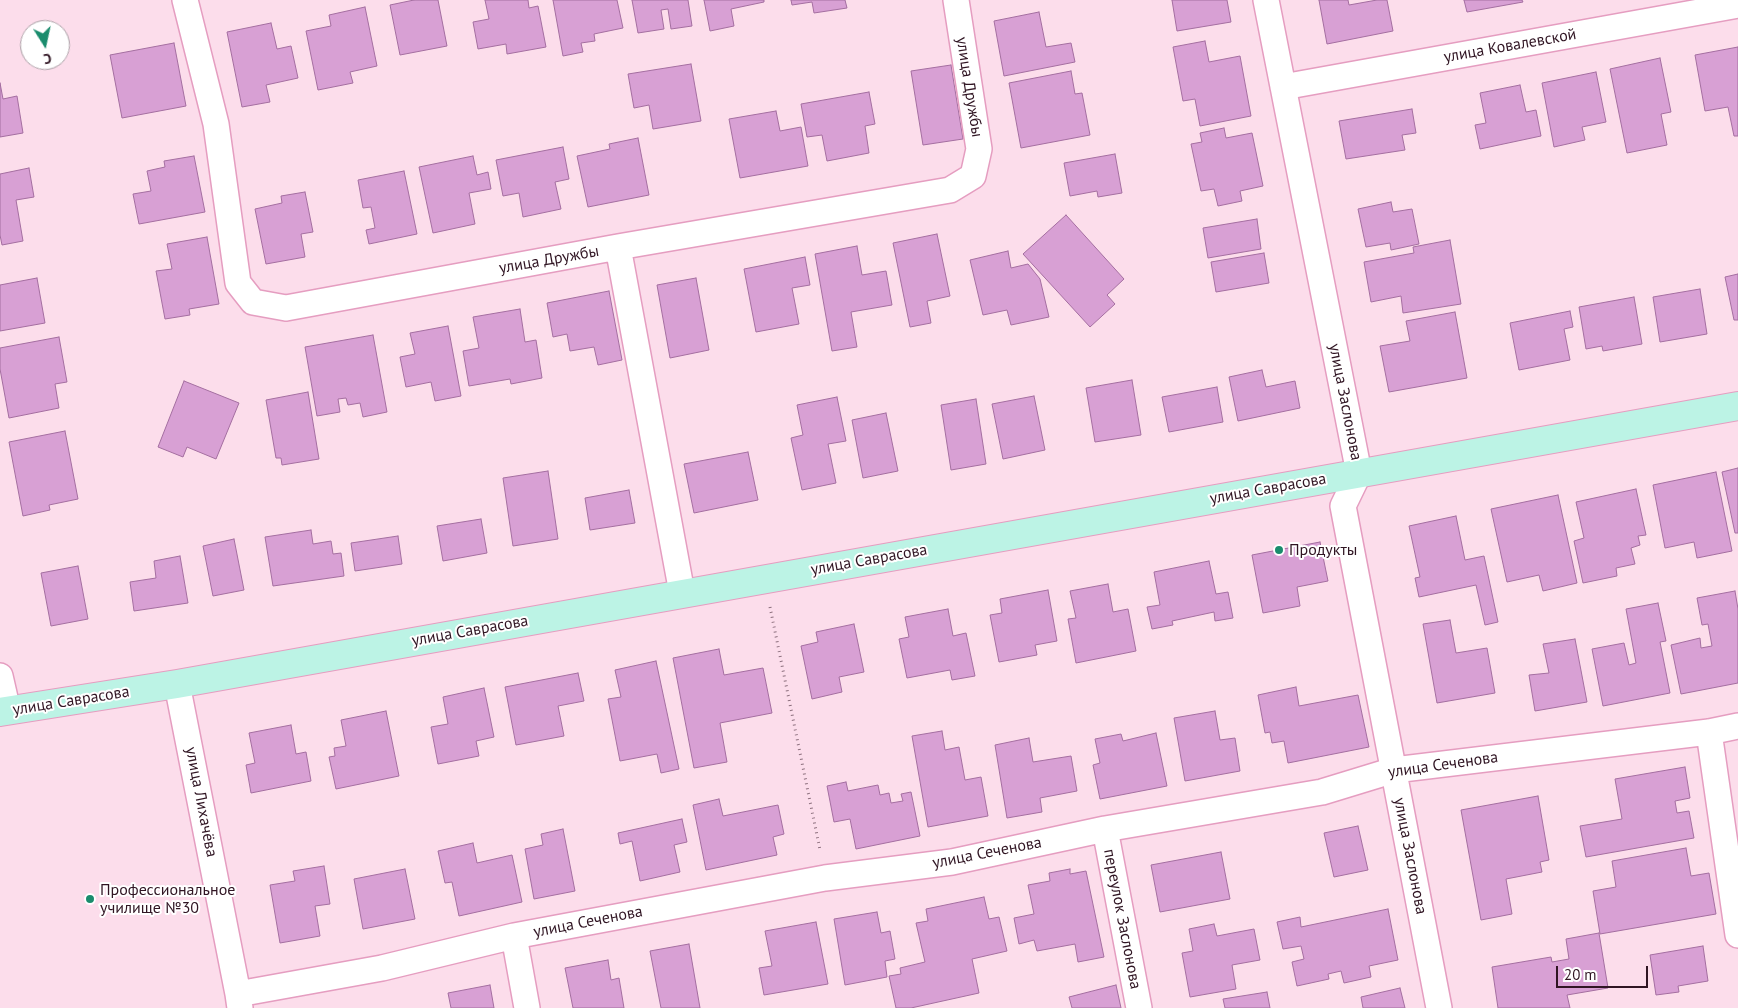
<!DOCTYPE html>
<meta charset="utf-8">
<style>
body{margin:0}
#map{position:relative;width:1738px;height:1008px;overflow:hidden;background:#fcddeb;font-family:"PT Sans",sans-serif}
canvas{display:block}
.north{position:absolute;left:20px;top:20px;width:50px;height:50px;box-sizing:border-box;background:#fff;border:1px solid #aca1a7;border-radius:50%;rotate:170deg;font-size:14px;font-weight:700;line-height:20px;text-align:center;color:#301523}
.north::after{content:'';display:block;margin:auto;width:18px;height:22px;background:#1a8c6d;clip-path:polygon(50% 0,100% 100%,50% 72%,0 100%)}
.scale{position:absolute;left:1556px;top:966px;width:92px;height:22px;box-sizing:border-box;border:2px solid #301523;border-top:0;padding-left:6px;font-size:15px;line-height:18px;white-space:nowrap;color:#301523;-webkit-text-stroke:4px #fff;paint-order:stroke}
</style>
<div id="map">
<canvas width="1738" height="1008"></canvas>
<div class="north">С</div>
<div class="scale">20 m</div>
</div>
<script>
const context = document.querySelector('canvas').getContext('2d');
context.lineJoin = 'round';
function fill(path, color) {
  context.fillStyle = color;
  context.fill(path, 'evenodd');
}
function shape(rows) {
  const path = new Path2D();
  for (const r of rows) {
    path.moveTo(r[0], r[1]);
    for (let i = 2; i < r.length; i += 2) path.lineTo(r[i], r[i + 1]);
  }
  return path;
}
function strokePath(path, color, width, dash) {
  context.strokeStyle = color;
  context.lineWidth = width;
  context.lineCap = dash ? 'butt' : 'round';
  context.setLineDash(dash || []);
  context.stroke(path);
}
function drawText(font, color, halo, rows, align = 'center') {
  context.font = font + ' "PT Sans",sans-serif';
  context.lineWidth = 4;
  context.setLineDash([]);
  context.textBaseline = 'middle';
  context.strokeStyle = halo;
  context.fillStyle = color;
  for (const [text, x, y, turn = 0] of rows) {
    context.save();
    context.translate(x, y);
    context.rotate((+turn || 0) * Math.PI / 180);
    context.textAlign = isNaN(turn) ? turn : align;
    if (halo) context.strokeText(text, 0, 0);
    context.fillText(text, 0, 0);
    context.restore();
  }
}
const building = shape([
 [414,0,438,0,447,46,400,55,390,5,414,0],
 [485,0,528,0,529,8,538,6,546,47,507,54,506,44,478,49,473,22,489,19,485,0],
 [553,0,617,0,623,28,594,34,595,41,581,43,583,52,563,56,553,0],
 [632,0,688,0,692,26,671,29,668,9,661,10,664,29,638,33,632,0],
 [704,0,764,0,764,2,731,9,734,26,710,31,704,0],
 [791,0,845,0,847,8,814,13,812,2,792,5,791,0],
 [1172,0,1227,0,1231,22,1177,31,1172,0],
 [1319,0,1348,0,1349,5,1377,0,1387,0,1393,31,1327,44,1319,0],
 [1464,0,1522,0,1523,2,1467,12,1464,0],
 [365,7,377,66,350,72,353,83,318,90,306,31,331,26,329,15,365,7],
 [1039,12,1046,47,1071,43,1075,62,1004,76,994,21,1039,12],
 [271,23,277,49,291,46,298,78,266,85,270,102,242,107,227,32,271,23],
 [1205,41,1209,62,1240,56,1251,116,1200,126,1195,99,1183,101,1173,47,1205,41],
 [174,43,186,106,122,118,110,55,174,43],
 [1738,47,1738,136,1734,136,1728,107,1705,111,1695,55,1738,47],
 [1660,58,1671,112,1661,114,1667,145,1627,153,1610,69,1660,58],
 [691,64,701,121,653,129,649,105,634,108,628,74,691,64],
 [951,65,963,139,923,145,911,71,951,65],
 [1071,71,1075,94,1082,93,1090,135,1021,148,1009,83,1071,71],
 [1596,72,1606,122,1582,127,1585,140,1554,147,1542,83,1596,72],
 [0,83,3,99,17,96,23,133,0,137,0,83],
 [1520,85,1526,112,1536,110,1541,136,1480,149,1475,125,1486,123,1480,93,1520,85],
 [869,92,875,124,865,126,869,153,827,161,822,135,807,137,801,104,869,92],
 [1412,109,1416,133,1402,135,1405,150,1346,159,1339,121,1412,109],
 [776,111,780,131,801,127,808,166,740,178,729,119,776,111],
 [1224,128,1226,138,1252,133,1263,186,1240,191,1242,201,1218,206,1214,189,1201,191,1191,144,1202,142,1200,133,1224,128],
 [638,138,649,195,588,207,577,156,610,149,609,144,638,138],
 [563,147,569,179,555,182,561,209,523,217,519,193,503,196,496,160,563,147],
 [1115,154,1122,193,1098,197,1097,191,1070,196,1064,163,1115,154],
 [194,156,205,212,139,224,133,194,151,191,147,171,165,167,164,161,194,156],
 [473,156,477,175,488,172,491,189,469,193,475,224,433,233,419,167,473,156],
 [29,168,34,197,16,200,23,241,2,245,0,235,0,174,29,168],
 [404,171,417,234,369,244,366,230,375,228,371,207,363,208,358,180,404,171],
 [305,192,313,232,301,234,305,257,266,264,255,209,282,203,281,196,305,192],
 [1391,202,1393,212,1412,209,1419,244,1391,250,1390,243,1366,247,1358,209,1391,202],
 [1066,215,1124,279,1107,295,1115,304,1090,327,1023,254,1066,215],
 [1257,219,1261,249,1208,258,1203,228,1257,219],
 [937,234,950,296,927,301,931,323,910,327,893,243,937,234],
 [207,237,219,304,189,309,190,315,165,319,156,271,172,269,167,244,207,237],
 [1450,240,1461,304,1403,313,1401,296,1371,302,1364,262,1414,253,1413,247,1450,240],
 [857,246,862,275,886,271,892,305,851,312,857,347,832,351,815,254,857,246],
 [1008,251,1011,268,1028,264,1040,279,1049,317,1011,325,1007,310,983,315,970,260,1008,251],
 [1264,253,1269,283,1216,292,1211,262,1264,253],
 [805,257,810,285,792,288,799,324,756,332,744,269,805,257],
 [1738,274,1738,320,1734,320,1725,277,1738,274],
 [37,278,45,323,0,331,0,285,37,278],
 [696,278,709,350,670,358,657,285,696,278],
 [1700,289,1707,334,1660,342,1653,297,1700,289],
 [609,291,622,360,598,365,594,347,570,351,567,334,553,337,547,303,609,291],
 [1634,297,1642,344,1603,351,1602,346,1586,349,1579,307,1634,297],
 [520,309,525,342,536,340,542,378,511,384,510,379,469,386,463,351,479,348,473,317,520,309],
 [1570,311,1573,327,1564,329,1570,360,1519,370,1510,323,1570,311],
 [1455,312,1467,378,1389,392,1380,346,1410,341,1406,321,1455,312],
 [448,326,461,396,435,401,431,382,406,387,400,357,415,354,410,333,448,326],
 [373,335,387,412,363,417,360,403,348,405,346,398,338,399,340,412,317,416,305,347,373,335],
 [59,337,67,382,55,384,59,408,9,418,0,369,0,348,59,337],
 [1262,370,1266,387,1295,381,1300,408,1238,421,1229,377,1262,370],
 [1132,380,1141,435,1095,442,1086,388,1132,380],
 [184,381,239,403,216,459,187,447,183,457,158,447,184,381],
 [1217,387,1223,422,1169,432,1162,397,1217,387],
 [308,392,319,459,282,465,281,458,276,458,266,400,308,392],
 [1034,396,1045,450,1003,459,992,404,1034,396],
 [837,397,846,441,828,444,836,483,802,490,791,438,803,435,797,405,837,397],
 [976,399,986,464,951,470,941,405,976,399],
 [886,413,898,471,863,478,852,420,886,413],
 [65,431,78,499,49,505,50,510,23,516,9,442,65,431],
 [748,452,758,500,694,513,684,464,748,452],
 [1738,468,1738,533,1735,533,1722,472,1738,468],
 [548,471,558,539,513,546,503,478,548,471],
 [1716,472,1732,551,1697,558,1694,542,1665,548,1653,485,1716,472],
 [1636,489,1646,535,1638,536,1640,545,1631,548,1635,564,1616,568,1617,576,1583,583,1574,541,1584,538,1576,502,1636,489],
 [629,490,635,523,590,530,585,498,629,490],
 [1558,495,1577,583,1543,591,1539,575,1507,582,1491,509,1558,495],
 [1456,516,1465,560,1484,556,1498,622,1485,625,1476,585,1419,597,1415,578,1420,577,1409,526,1456,516],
 [481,519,487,553,443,561,437,526,481,519],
 [311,530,313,544,331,541,333,554,341,553,344,576,273,586,265,537,311,530],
 [398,536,402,564,355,571,351,543,398,536],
 [234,539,244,590,213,596,203,546,234,539],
 [1320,542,1328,581,1297,587,1300,606,1263,613,1252,555,1320,542],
 [180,556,188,603,134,611,130,582,156,578,154,561,180,556],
 [1209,561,1216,594,1228,592,1233,618,1215,621,1214,612,1172,621,1173,625,1152,629,1147,607,1160,605,1154,572,1209,561],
 [78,566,88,619,51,626,41,573,78,566],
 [1108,584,1113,612,1128,609,1136,651,1076,663,1068,619,1076,618,1070,591,1108,584],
 [1048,590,1057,641,1035,645,1037,655,999,662,990,615,1002,613,1000,599,1048,590],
 [1735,591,1738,609,1738,683,1681,694,1671,645,1700,638,1701,648,1712,646,1708,624,1702,625,1697,598,1735,591],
 [1658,603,1666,641,1660,642,1670,693,1603,706,1592,649,1624,643,1629,665,1636,663,1626,609,1658,603],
 [948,609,953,636,966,633,975,676,952,680,950,670,907,678,899,639,909,637,905,617,948,609],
 [1450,620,1456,653,1487,648,1495,693,1437,703,1423,624,1450,620],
 [854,624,864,672,839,677,842,692,812,699,801,646,818,642,816,632,854,624],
 [1575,639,1587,702,1535,711,1529,675,1549,673,1543,644,1575,639],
 [719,649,724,675,763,668,772,713,720,723,727,762,694,768,673,658,719,649],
 [656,661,679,769,661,773,657,754,620,761,608,699,621,697,615,670,656,661],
 [578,673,584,701,558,706,564,736,516,745,505,687,578,673],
 [1296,687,1299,706,1358,695,1369,747,1288,763,1284,741,1272,743,1270,732,1265,733,1258,695,1296,687],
 [484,688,494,737,476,741,479,756,438,764,431,727,448,724,443,697,484,688],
 [386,711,399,776,336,789,329,757,335,756,334,748,346,746,341,720,386,711],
 [1215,711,1220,740,1235,738,1240,771,1185,781,1174,718,1215,711],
 [291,725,296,754,306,752,311,781,251,793,246,765,255,763,249,733,291,725],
 [942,731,945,750,959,747,965,780,981,777,988,816,928,827,912,736,942,731],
 [1156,733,1167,786,1100,799,1093,765,1100,763,1095,739,1121,734,1123,741,1156,733],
 [1029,738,1033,762,1071,756,1077,791,1040,798,1042,812,1007,818,995,745,1029,738],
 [1685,767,1690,798,1675,801,1677,813,1689,811,1694,838,1586,857,1580,826,1622,819,1615,779,1685,767],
 [846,782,848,791,878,785,880,795,889,793,891,803,903,801,901,794,911,792,920,836,856,849,850,819,834,822,827,786,846,782],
 [1538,796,1549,860,1540,862,1542,872,1506,879,1512,914,1481,920,1461,810,1538,796],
 [719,799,723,816,778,805,784,834,773,837,777,855,706,870,693,805,719,799],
 [682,819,687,842,674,845,680,872,640,881,632,841,620,844,618,833,682,819],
 [1358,826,1368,870,1334,877,1324,833,1358,826],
 [563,829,575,891,534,899,525,849,543,845,541,834,563,829],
 [473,843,477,863,512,855,522,902,459,916,452,882,445,883,438,851,473,843],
 [1686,848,1691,876,1709,873,1716,914,1600,934,1593,891,1616,887,1612,861,1686,848],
 [1221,852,1230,899,1160,912,1151,865,1221,852],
 [324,866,330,904,315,906,320,936,280,943,270,885,295,881,293,871,324,866],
 [405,869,415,919,363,929,354,879,405,869],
 [1070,869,1070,874,1086,871,1104,957,1078,962,1075,944,1037,951,1034,940,1019,944,1014,918,1034,914,1028,885,1050,881,1049,873,1070,869],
 [984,897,989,919,999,917,1007,951,972,959,979,993,911,1008,896,1008,889,976,901,974,900,968,925,962,916,923,928,921,926,909,984,897],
 [1388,909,1398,960,1369,966,1371,977,1344,983,1341,971,1328,974,1329,979,1297,986,1292,962,1304,959,1301,946,1283,949,1277,922,1300,917,1301,927,1388,909],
 [877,912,881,933,890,931,895,959,885,961,887,977,845,985,834,919,877,912],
 [816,922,828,984,764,995,759,968,772,966,765,931,816,922],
 [1214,924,1217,936,1254,929,1260,960,1232,965,1236,989,1190,997,1182,953,1193,951,1189,929,1214,924],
 [1599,933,1608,988,1567,995,1570,1008,1498,1008,1492,967,1551,957,1552,962,1569,959,1566,939,1599,933],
 [689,944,700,1008,661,1008,650,951,689,944],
 [1703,946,1708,981,1678,986,1679,992,1656,995,1650,955,1703,946],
 [608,960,611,980,619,978,624,1008,573,1008,565,968,608,960],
 [490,985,494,1008,451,1008,448,993,490,985],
 [1116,985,1121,1008,1072,1008,1069,997,1116,985],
 [1400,988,1405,1008,1363,1008,1361,997,1400,988],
 [1267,992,1270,1008,1225,1008,1223,999,1267,992]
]);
fill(building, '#d8a0d4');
strokePath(building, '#a46ea0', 1);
const street = shape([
 [185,0,216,124,238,283,253,302,286,308,618,247,950,190,973,176,979,149,956,0],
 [1266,0,1359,473,1343,506,1439,1008],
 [1283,87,1738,5],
 [618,247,682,593],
 [0,676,8,711],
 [177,684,238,994,240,1008],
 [1709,732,1738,935],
 [1105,829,1139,1008],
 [514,936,527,1008],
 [238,994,382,968,514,936,825,878,952,862,1105,829,1322,792,1394,770,1709,732,1738,726]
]);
const secondary = shape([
 [0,712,177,684,1738,406]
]);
strokePath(street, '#e59dc0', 28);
strokePath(secondary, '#e59dc0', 30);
strokePath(shape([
 [770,607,820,850]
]), '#8d707e', 3, [1, 4]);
strokePath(street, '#fff', 25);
strokePath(secondary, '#bcf3e5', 28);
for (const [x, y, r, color] of [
 [1279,550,5,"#1a8c6d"],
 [90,899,5,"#1a8c6d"]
]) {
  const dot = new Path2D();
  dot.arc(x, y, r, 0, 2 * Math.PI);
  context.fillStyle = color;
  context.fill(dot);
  strokePath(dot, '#fff', 2);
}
drawText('16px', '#301523', '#fff', [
 ["улица Ковалевской",1510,46,-10],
 ["улица Дружбы",969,87,81],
 ["улица Дружбы",549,260,-10],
 ["улица Заслонова",1345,402,79],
 ["улица Саврасова",1268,489,-10],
 ["улица Саврасова",869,560,-10],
 ["улица Саврасова",470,631,-10],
 ["улица Саврасова",71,701,-9],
 ["улица Сеченова",1443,765,-8],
 ["улица Лихачёва",201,802,79],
 ["улица Сеченова",987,853,-11],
 ["улица Заслонова",1410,856,79],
 ["переулок Заслонова",1122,919,79],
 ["улица Сеченова",588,922,-11]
]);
drawText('16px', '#301523', '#fff', [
 ["Продукты",1289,550],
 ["Профессиональное",100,890],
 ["училище №30",100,908]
], 'left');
</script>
